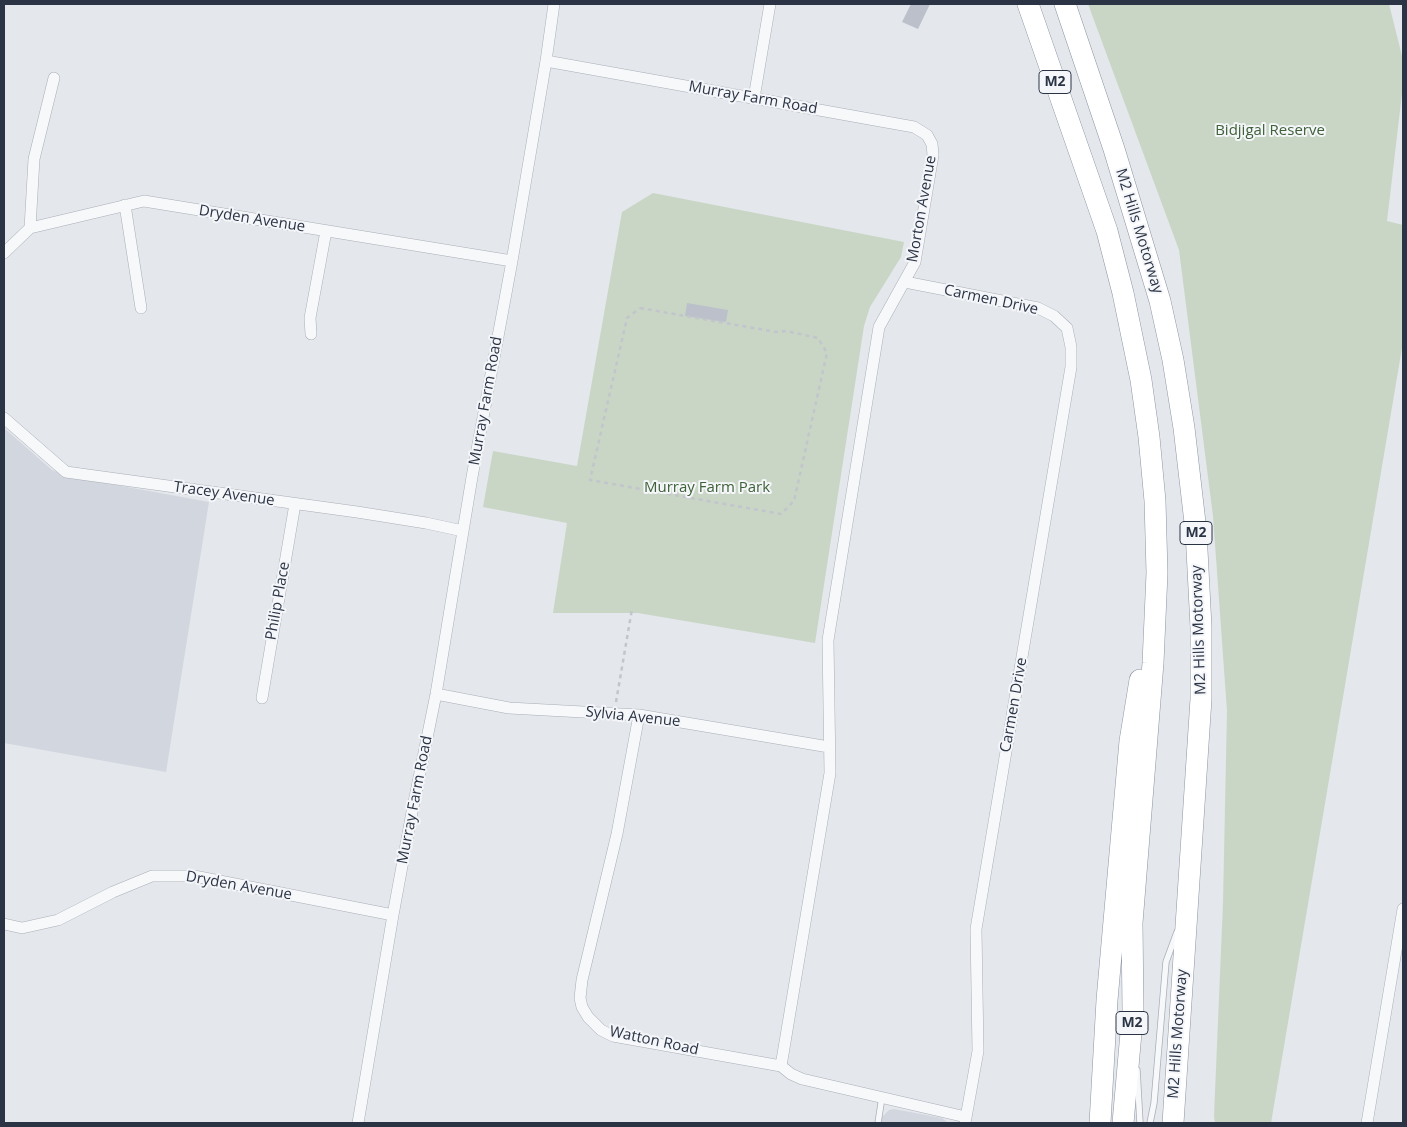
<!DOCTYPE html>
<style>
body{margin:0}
#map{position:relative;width:1407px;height:1127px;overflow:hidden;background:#e4e7ec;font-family:"Open Sans",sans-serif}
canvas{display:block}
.frame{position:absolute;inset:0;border:5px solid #2b3445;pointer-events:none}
</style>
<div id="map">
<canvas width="1407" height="1127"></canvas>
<div class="frame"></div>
</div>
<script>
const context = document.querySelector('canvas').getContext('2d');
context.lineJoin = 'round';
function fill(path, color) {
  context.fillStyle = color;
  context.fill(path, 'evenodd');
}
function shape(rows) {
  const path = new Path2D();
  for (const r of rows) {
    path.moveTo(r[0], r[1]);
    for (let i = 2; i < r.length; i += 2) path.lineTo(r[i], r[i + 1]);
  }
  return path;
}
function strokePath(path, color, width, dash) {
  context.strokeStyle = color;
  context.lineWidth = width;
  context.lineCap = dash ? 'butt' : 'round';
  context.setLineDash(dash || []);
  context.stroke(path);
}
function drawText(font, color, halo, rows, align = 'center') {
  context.font = font + ' "Open Sans",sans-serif';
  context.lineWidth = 4;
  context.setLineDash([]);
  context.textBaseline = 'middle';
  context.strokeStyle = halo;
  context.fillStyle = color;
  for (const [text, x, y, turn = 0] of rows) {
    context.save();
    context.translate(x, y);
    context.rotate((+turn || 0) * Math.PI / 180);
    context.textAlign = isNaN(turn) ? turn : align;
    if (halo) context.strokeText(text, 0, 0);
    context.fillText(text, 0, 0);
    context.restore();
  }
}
fill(shape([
 [4,428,52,470,67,476,209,502,166,772,4,743],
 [894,1109,942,1118,948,1123,882,1123,882,1117,889,1110]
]), '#d2d6de');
fill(shape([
 [1088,4,1389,4,1403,60,1403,85,1387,221,1403,225,1403,342,1271,1123,1215,1123,1214,1116,1223,903,1227,711,1213,516,1179,250],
 [653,193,904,242,901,257,870,307,864,326,815,643,638,613,553,613,567,523,483,507,493,451,577,466,622,212]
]), '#c9d6c5');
fill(shape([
 [911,4,930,4,918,29,902,22],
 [687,303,728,310,726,322,685,316]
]), '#bbc0ca');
const service = shape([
 [1137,1070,1140,1123],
 [878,1123,882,1097],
 [1150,1123,1154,1103,1166,962,1177,932]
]);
const minor = shape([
 [546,61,914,127,927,135,932,144,933,155,915,262,879,327,828,640,830,773,781,1066],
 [754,98,770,4],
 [125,205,141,308],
 [30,228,34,159,54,78],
 [4,253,30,228,144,201,512,261],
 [905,282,1038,308,1054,316,1067,328,1071,347,1071,367,976,929,978,1051,965,1123],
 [311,334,310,318,326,231],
 [4,418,66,472,357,512,426,523,463,531],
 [436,694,509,708,639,715,829,747],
 [262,698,295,504],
 [639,715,617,834,582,980,580,998,582,1007,588,1017,601,1030,613,1036,781,1066,791,1074,802,1079,966,1117],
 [4,924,22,928,58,920,113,892,152,876,194,876,393,915],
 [358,1123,393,915,412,812,436,694,472,477,512,261,546,61,554,4],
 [1367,1123,1403,909]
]);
const motorway = shape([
 [1028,4,1107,231,1123,293,1141,380,1149,437,1155,501,1157,573,1153,663,1132,923,1133,1010,1123,1123],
 [1065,4,1114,149,1160,301,1173,360,1184,428,1196,531,1201,627,1201,699,1173,1123],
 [1100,1123,1107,1000,1130,741,1140,680]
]);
strokePath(service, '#a9aeb7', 7);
strokePath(minor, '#a9aeb7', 12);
strokePath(motorway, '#8b94a3', 22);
strokePath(shape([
 [640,308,776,332,786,331,818,338,827,353,794,501,781,514,590,480,627,318,640,308],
 [616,702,632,609]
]), '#c2c5cb', 2.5, [4, 4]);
strokePath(service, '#f7f8fa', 5.5);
strokePath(minor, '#f7f8fa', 11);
strokePath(motorway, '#fff', 21);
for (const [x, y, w] of [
 [1055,82,32],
 [1196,533,32],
 [1132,1023,32]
]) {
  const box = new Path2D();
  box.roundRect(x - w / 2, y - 11.5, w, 23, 4);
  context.fillStyle = '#f4f6f9';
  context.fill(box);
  strokePath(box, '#2b3445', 1);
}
drawText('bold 14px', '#2b3445', null, [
 ["M2",1055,82],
 ["M2",1196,533],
 ["M2",1132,1023]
]);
drawText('15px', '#2b3445', '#f4f6f9', [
 ["Murray Farm Road",753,98,10],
 ["Morton Avenue",922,209,-80],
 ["Dryden Avenue",252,219,9],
 ["M2 Hills Motorway",1139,231,73],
 ["Carmen Drive",991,300,12],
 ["Murray Farm Road",486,401,-80],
 ["Tracey Avenue",224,494,8],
 ["Philip Place",278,601,-80],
 ["M2 Hills Motorway",1199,630,-92],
 ["Carmen Drive",1014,705,-80],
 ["Sylvia Avenue",633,717,6],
 ["Murray Farm Road",415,800,-79],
 ["Dryden Avenue",239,886,10],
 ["M2 Hills Motorway",1178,1034,-86],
 ["Watton Road",654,1041,12]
]);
drawText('15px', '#3f6138', '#f4f6f9', [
 ["Bidjigal Reserve",1270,131],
 ["Murray Farm Park",707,488]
]);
</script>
